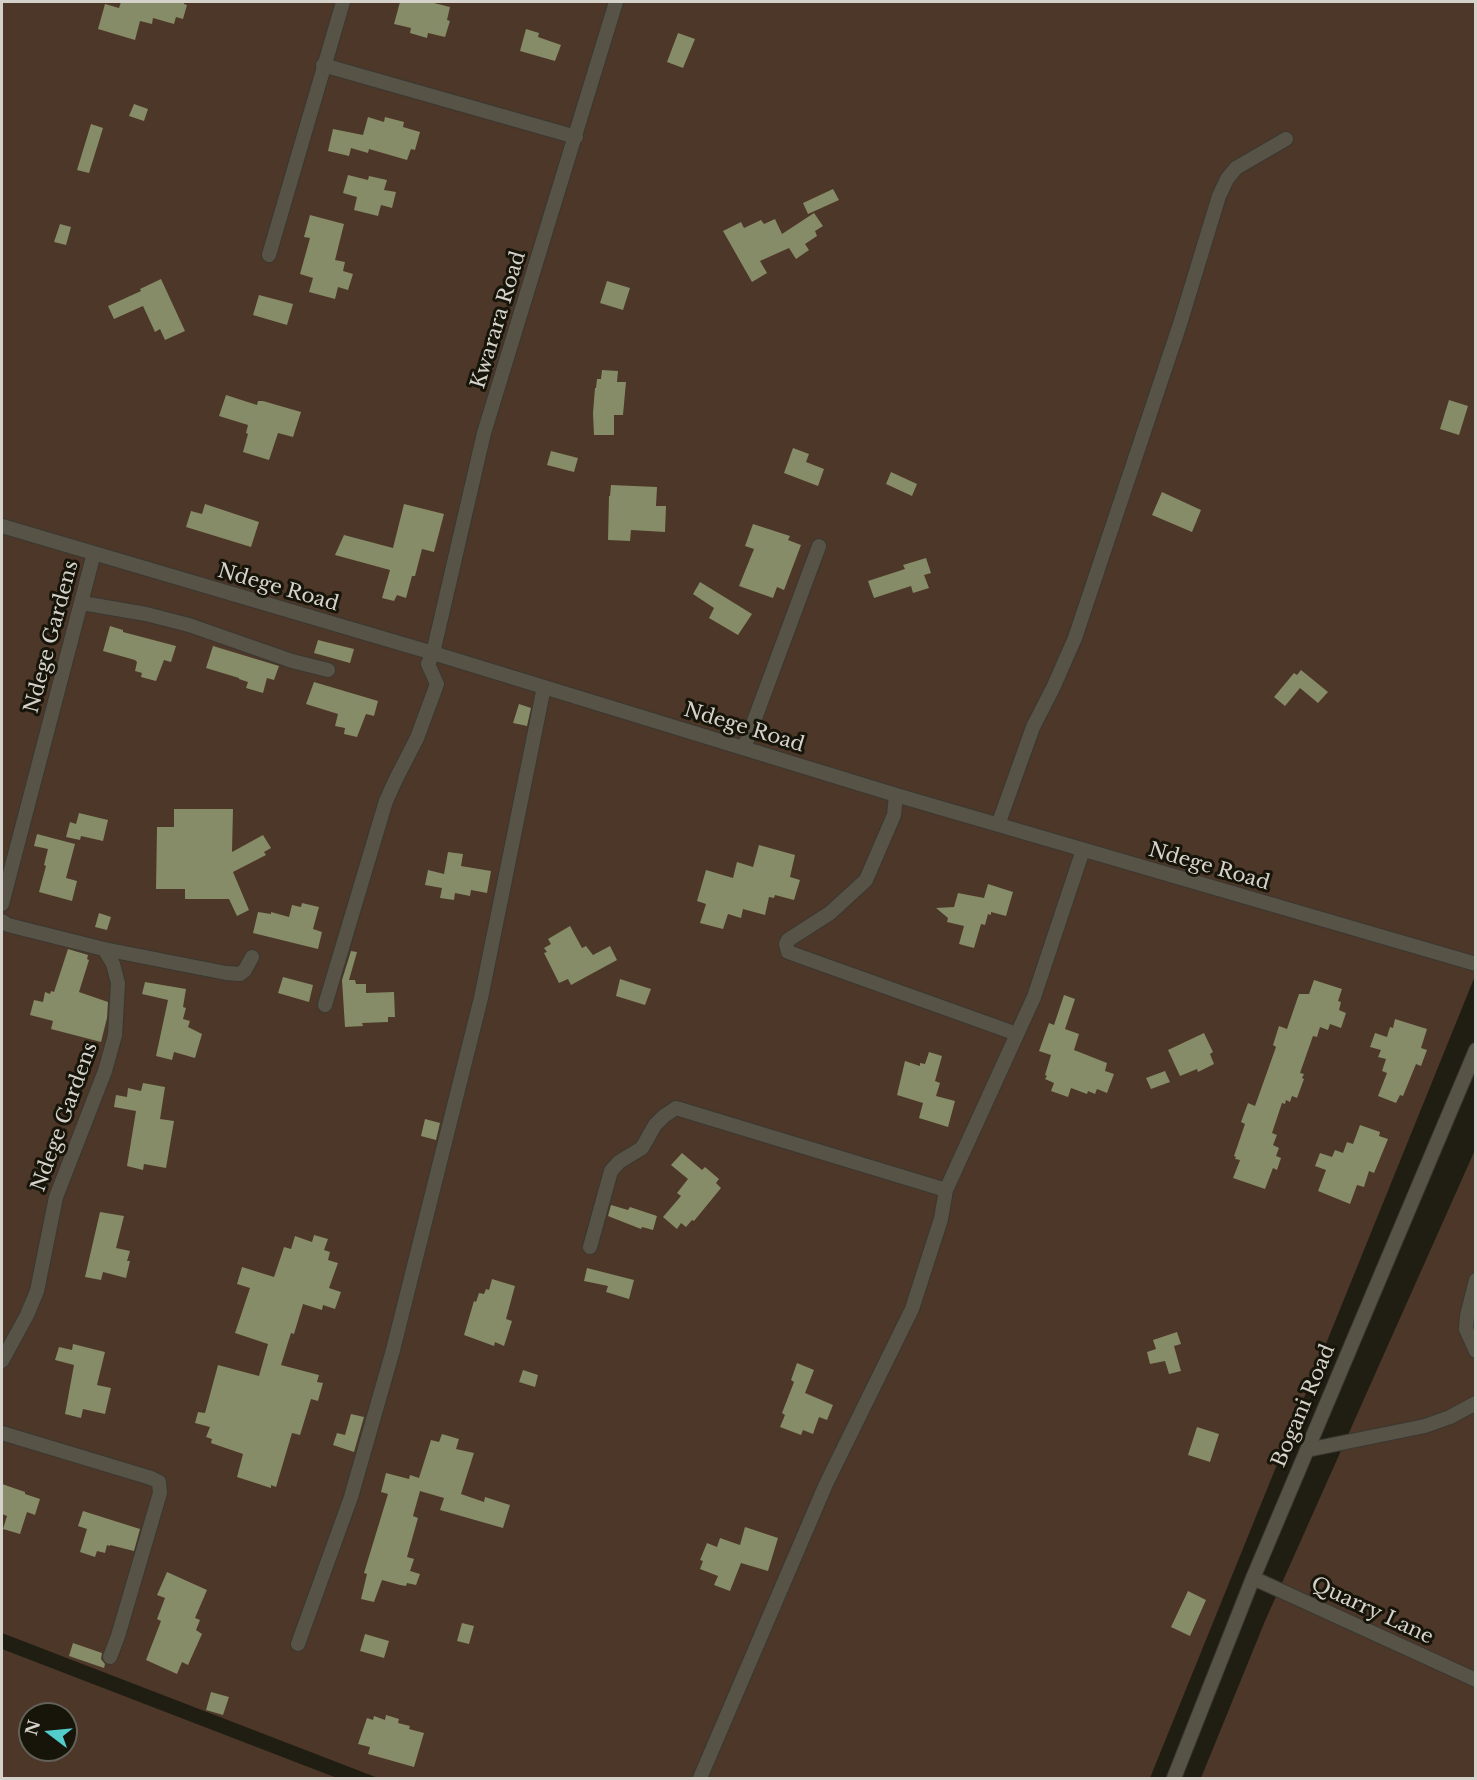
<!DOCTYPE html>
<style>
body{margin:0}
#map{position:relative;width:1477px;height:1780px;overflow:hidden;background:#201e13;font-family:"Libre Baskerville",serif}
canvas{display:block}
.frame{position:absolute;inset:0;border:3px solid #d4d2cb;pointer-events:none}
.north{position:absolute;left:18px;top:1702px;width:60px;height:60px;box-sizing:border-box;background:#17150a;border:2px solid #636157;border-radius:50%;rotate:286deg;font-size:16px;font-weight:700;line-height:24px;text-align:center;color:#d4d2cb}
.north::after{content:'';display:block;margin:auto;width:21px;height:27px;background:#53cdcb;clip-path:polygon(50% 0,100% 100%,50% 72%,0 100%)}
</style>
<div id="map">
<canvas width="1477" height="1780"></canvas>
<div class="frame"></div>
<div class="north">N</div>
</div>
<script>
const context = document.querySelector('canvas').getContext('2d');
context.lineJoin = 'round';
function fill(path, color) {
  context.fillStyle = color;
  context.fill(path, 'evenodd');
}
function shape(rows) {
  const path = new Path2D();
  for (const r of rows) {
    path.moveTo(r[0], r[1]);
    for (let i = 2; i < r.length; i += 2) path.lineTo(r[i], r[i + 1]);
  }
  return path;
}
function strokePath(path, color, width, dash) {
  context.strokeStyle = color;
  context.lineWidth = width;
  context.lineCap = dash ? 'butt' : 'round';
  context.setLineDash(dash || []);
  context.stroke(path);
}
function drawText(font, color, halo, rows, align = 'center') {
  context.font = font + ' "Libre Baskerville",serif';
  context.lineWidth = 6;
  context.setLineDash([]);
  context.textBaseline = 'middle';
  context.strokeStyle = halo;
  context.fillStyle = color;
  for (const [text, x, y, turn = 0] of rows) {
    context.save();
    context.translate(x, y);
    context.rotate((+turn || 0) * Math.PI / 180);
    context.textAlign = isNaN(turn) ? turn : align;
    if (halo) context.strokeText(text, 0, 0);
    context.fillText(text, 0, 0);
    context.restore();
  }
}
fill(shape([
 [2,2,1475,2,1475,976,1150,1778,378,1778,2,1633],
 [1475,1150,1475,1778,1201,1778,1265,1621],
 [2,1649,337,1778,2,1778],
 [30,1714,66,1714,66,1750,30,1750]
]), '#4c3728');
fill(shape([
 [121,2,184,2,184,4,187,5,183,19,176,17,174,24,153,18,152,24,140,21,135,40,98,29,105,4,119,8],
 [400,2,430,2,450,7,447,20,450,21,445,37,428,33,427,38,410,33,411,28,394,24],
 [526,29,539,33,538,37,561,45,555,61,520,51],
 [678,33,695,39,683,68,667,62],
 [134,104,148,109,144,121,129,116],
 [368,117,384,122,385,117,404,122,403,127,420,132,415,150,411,149,407,160,369,149,368,153,351,148,349,156,328,151,333,129,363,135],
 [91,124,103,128,89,173,77,170],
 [348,175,368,180,369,176,387,180,384,190,396,192,392,208,381,205,378,216,354,210,357,197,343,193],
 [833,189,839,200,808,214,803,203],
 [814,213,823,226,815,231,817,236,805,244,809,250,796,259,789,248,760,261,767,273,752,282,723,231,741,222,744,228,761,220,764,224,775,219,782,234],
 [310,215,344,224,335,260,345,262,343,271,353,274,348,290,338,287,335,299,309,292,313,278,300,274,310,238,304,237],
 [60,224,71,227,66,245,54,242],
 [161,279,185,331,165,340,160,329,155,332,143,306,114,319,108,306,141,291,140,289],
 [607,281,630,288,623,310,600,303],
 [259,295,293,304,287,325,253,315],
 [602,370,618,371,617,382,626,382,623,415,614,415,614,435,594,435,593,413,595,388,596,388,597,379,601,379],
 [226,395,257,405,258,401,263,401,301,412,293,437,278,433,269,460,243,452,248,434,246,433,248,425,219,416],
 [1449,400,1468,406,1459,435,1440,429],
 [793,448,809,454,806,462,824,469,818,486,784,473],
 [551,451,578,458,574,472,547,465],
 [891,472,917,484,912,496,886,484],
 [611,485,657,487,656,506,666,506,665,532,631,530,630,541,608,540,609,496,610,496],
 [1162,492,1201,510,1192,532,1152,515],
 [205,504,259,522,251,547,186,527,191,511,202,514],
 [404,504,444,514,434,552,422,549,415,576,412,576,406,598,397,595,394,601,382,598,390,570,335,555,344,535,393,548],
 [753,524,790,536,788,540,801,545,784,590,777,587,773,598,739,586,754,549,745,546],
 [926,558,931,573,924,575,929,588,913,593,911,586,874,598,868,581,905,569,903,565],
 [700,582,752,614,738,635,709,618,714,608,693,594],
 [110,626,123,630,123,632,176,646,171,662,164,660,156,681,141,677,142,673,135,671,137,662,135,660,103,651],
 [318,640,354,649,350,663,314,653],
 [213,646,279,666,274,680,267,678,263,693,246,688,248,682,239,679,239,678,206,668],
 [1301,670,1328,692,1318,703,1300,688,1285,706,1274,697,1294,673,1297,675],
 [314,682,378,701,374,716,366,714,357,737,344,734,345,728,335,726,338,714,306,704],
 [519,704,531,708,527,726,513,723],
 [174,809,233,809,232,852,263,835,271,848,264,852,266,855,233,872,249,910,237,916,229,899,185,899,185,889,156,889,157,827,174,827],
 [79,813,108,820,103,841,81,836,80,840,66,837,70,822,76,824],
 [37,834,75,844,66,878,77,881,72,901,39,892,46,866,44,865,48,849,34,846],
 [759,845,795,855,790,877,800,880,794,900,775,895,774,898,769,897,765,915,743,909,741,918,728,914,723,929,700,923,706,904,697,901,706,870,733,878,737,862,753,867],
 [448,852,463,854,461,866,491,871,487,893,471,890,470,896,455,893,454,900,440,898,442,888,425,885,428,870,444,874],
 [988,884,1013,892,1006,916,991,912,991,915,988,914,985,925,981,924,974,948,959,944,964,926,947,922,948,918,936,908,954,907,958,893,984,898],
 [302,903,319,907,313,929,322,932,318,949,253,933,258,912,271,914,271,912,289,917,292,905,301,907],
 [99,913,111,917,107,930,95,927],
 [570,926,582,948,586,946,593,955,610,946,617,960,571,985,568,979,559,983,544,953,547,952,544,948,551,944,548,939],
 [68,949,88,955,87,959,89,960,79,992,108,1002,107,1018,101,1042,51,1029,53,1021,30,1015,34,1000,43,1002,45,992,50,994,51,991,54,992],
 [351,951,357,952,349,980,355,980,356,984,366,984,366,993,394,992,395,1017,388,1017,388,1022,362,1023,363,1026,345,1027,342,980],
 [283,977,313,985,309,1002,278,993],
 [620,979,651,989,645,1005,616,996],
 [1314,980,1342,989,1338,1001,1341,1002,1339,1010,1346,1013,1341,1028,1330,1024,1328,1030,1320,1027,1317,1037,1313,1036,1300,1073,1304,1074,1302,1078,1304,1079,1297,1098,1292,1096,1290,1102,1286,1100,1285,1104,1282,1103,1272,1133,1277,1135,1273,1145,1279,1148,1276,1156,1281,1158,1277,1170,1273,1168,1265,1189,1233,1178,1240,1160,1235,1159,1236,1157,1234,1156,1245,1124,1241,1122,1248,1103,1255,1106,1276,1047,1273,1045,1279,1026,1287,1029,1299,994,1309,994],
 [145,982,186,989,183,1007,186,1008,183,1019,190,1021,188,1027,202,1034,195,1058,174,1052,172,1060,156,1056,168,1000,142,994],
 [1064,995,1075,999,1065,1029,1079,1034,1074,1050,1107,1063,1105,1071,1114,1074,1107,1093,1097,1089,1095,1094,1088,1091,1087,1094,1071,1088,1068,1097,1051,1091,1054,1083,1045,1079,1047,1076,1045,1075,1051,1055,1039,1051,1049,1023,1054,1025],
 [1395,1019,1427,1029,1421,1048,1427,1050,1421,1066,1416,1064,1403,1096,1400,1095,1396,1103,1378,1096,1387,1073,1382,1071,1386,1059,1378,1057,1381,1050,1370,1047,1375,1033,1387,1037,1390,1027,1393,1028],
 [1204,1033,1213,1052,1210,1054,1214,1064,1198,1072,1197,1069,1180,1076,1168,1050],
 [929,1052,942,1056,935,1081,940,1083,936,1096,955,1101,948,1127,919,1118,923,1103,897,1095,905,1061,920,1066,920,1063,925,1064],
 [1165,1071,1170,1082,1151,1089,1146,1078],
 [143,1083,165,1087,160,1119,174,1121,166,1168,144,1164,143,1170,127,1166,136,1111,114,1107,116,1095,127,1097,128,1088,141,1091],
 [425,1119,440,1123,436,1140,421,1136],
 [1360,1125,1380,1132,1379,1136,1388,1139,1374,1173,1369,1171,1364,1187,1357,1185,1350,1204,1318,1191,1326,1170,1315,1166,1320,1153,1332,1157,1335,1150,1343,1153,1347,1142,1353,1144],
 [682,1153,702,1170,705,1167,719,1179,716,1183,721,1188,694,1221,692,1220,686,1227,681,1223,677,1229,663,1217,681,1196,677,1193,688,1179,671,1165],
 [611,1205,628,1210,630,1207,657,1216,653,1230,642,1227,641,1229,608,1216],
 [100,1212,124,1216,116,1248,130,1251,127,1261,130,1261,126,1278,103,1272,101,1280,85,1277],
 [314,1235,328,1239,324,1250,330,1252,328,1260,338,1263,329,1288,341,1292,335,1309,323,1305,322,1310,303,1304,294,1334,291,1333,281,1365,319,1375,317,1382,323,1383,318,1401,311,1399,300,1435,292,1433,276,1487,271,1485,271,1488,237,1477,243,1454,211,1443,212,1439,206,1437,210,1427,195,1423,198,1412,205,1413,218,1365,259,1376,268,1344,235,1333,250,1288,237,1284,242,1267,274,1277,284,1247,291,1249,295,1236,312,1242],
 [587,1268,634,1280,629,1299,606,1292,608,1286,584,1281],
 [492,1279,515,1286,506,1319,512,1321,504,1346,495,1342,494,1346,464,1335,474,1301,476,1302,479,1293,484,1294,486,1289,489,1290],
 [1177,1332,1181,1344,1174,1346,1181,1371,1169,1374,1165,1361,1150,1364,1147,1352,1156,1349,1153,1340],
 [73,1344,105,1352,97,1385,111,1388,105,1414,83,1409,81,1418,65,1414,74,1365,55,1360,59,1347,72,1350],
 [797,1363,814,1370,805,1393,833,1405,827,1420,819,1417,813,1434,803,1430,801,1435,780,1427,785,1415,782,1413,794,1382,791,1380],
 [523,1370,538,1375,535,1387,519,1382],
 [351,1414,364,1417,354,1452,333,1445,337,1433,345,1435],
 [1197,1427,1219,1434,1210,1462,1188,1455],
 [442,1434,459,1439,456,1449,474,1453,461,1494,484,1502,485,1497,510,1505,503,1528,440,1510,444,1498,420,1491,413,1516,418,1518,407,1557,414,1559,410,1571,420,1574,416,1585,407,1583,406,1586,400,1585,382,1580,374,1602,361,1599,367,1574,364,1573,388,1494,381,1492,386,1473,409,1479,410,1475,419,1478,431,1440,439,1442],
 [2,1484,25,1492,25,1494,40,1499,35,1515,27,1512,20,1534,3,1529,7,1516,2,1514],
 [83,1511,140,1529,134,1551,110,1545,110,1546,107,1545,105,1553,97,1551,95,1557,80,1552,87,1529,78,1526],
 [745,1527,778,1538,768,1571,741,1563,730,1591,714,1585,718,1576,700,1569,703,1561,700,1560,707,1543,717,1547,720,1538,740,1545],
 [167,1572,207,1590,195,1618,200,1620,196,1630,202,1634,188,1665,182,1662,177,1674,146,1660,161,1621,157,1619,165,1598,157,1595],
 [1188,1591,1206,1600,1190,1636,1171,1627],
 [462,1623,474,1626,469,1644,457,1641],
 [365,1634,389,1641,384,1658,360,1651],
 [73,1643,102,1653,101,1659,105,1664,104,1668,69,1656],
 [211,1692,229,1697,223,1715,206,1710],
 [386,1715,399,1719,398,1723,410,1726,409,1729,424,1733,414,1767,368,1754,370,1747,358,1744,367,1718,373,1720,374,1716,385,1720]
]), '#868c67');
const street = shape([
 [323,65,576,137],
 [269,255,343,2],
 [2,526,433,653,896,795,1476,964],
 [82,603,146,614,189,625,292,661,328,670],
 [744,748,819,546],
 [896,795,894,815,866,880,830,913,788,940,786,944,788,952,1017,1034],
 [998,825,1033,727,1053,688,1075,638,1180,324,1219,196,1227,179,1236,168,1286,139],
 [2,904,94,553],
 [2,921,8,925,104,949,113,964,118,983,115,1035,105,1071,56,1197,37,1291,27,1315,2,1361],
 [104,949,226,973,240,974,245,970,252,957],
 [325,1005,386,801,396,779,417,738,437,684,428,664,433,653,484,433,616,2],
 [946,1190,1034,997,1083,850],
 [590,1247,611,1171,619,1162,642,1148,655,1125,664,1116,676,1108,946,1190,941,1219,912,1309,826,1484,700,1778],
 [1476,1280,1467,1316,1466,1329,1476,1351],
 [2,1433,151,1478,159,1482,160,1493,118,1636,110,1657],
 [1307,1450,1425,1426,1450,1417,1476,1403],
 [1253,1578,1476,1680],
 [298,1644,351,1497,393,1350,481,998,544,687],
 [1174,1778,1253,1578,1476,1050]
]);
strokePath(street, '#3a3832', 16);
strokePath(street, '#575447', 14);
drawText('20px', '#d4d2cb', '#17150a', [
 ["Kwarara Road",499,320,-73],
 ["Ndege Road",278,588,16],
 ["Ndege Gardens",52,637,-75],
 ["Ndege Road",744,728,17],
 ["Ndege Road",1209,867,16],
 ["Ndege Gardens",65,1117,-70],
 ["Bogani Road",1304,1406,-67],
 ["Quarry Lane",1372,1611,25]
]);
</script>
